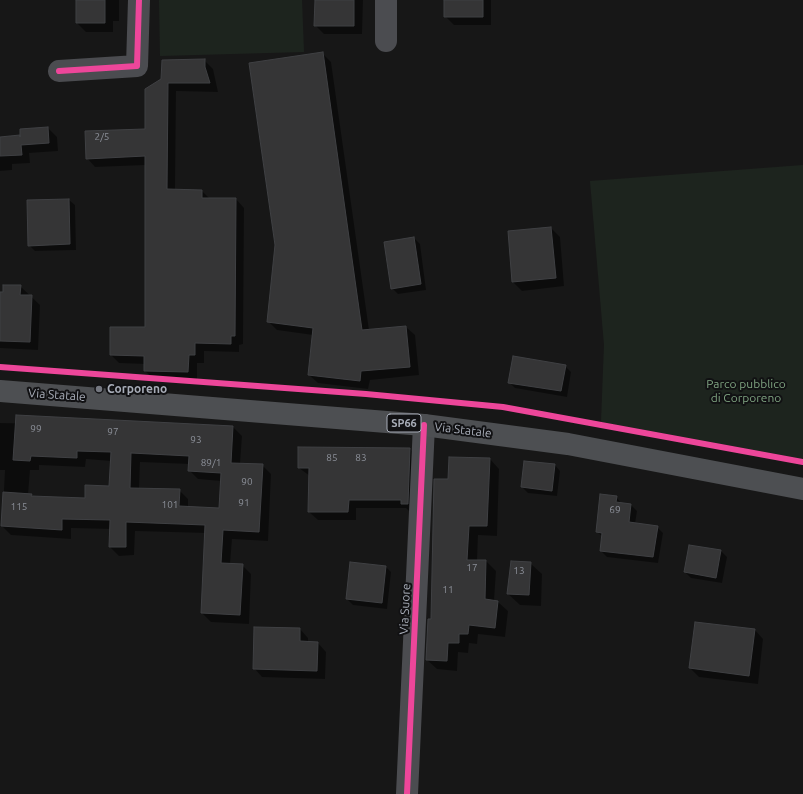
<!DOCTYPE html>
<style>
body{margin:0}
canvas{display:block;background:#171717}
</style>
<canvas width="803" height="794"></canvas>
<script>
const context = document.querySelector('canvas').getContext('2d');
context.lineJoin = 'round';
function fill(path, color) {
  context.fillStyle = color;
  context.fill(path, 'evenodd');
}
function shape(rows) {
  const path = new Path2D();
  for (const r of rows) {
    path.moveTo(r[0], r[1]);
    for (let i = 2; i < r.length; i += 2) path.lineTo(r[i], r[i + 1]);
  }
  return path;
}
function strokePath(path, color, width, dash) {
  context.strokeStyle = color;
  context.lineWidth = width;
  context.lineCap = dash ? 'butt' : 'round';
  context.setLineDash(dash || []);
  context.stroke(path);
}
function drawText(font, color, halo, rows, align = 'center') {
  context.font = font + ' Ubuntu,sans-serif';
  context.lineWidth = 4;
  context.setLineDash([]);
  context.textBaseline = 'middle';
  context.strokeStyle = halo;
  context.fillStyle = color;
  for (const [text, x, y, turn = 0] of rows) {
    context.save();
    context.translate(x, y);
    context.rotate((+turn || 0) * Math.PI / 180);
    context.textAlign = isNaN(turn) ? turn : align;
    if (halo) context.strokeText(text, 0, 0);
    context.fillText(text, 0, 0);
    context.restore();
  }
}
fill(shape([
 [159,0,302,0,304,52,160,56],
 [803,165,803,459,601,422,604,345,590,181]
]), '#1d241e');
fill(shape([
 [77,0,119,0,119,21,113,21,113,32,86,32,77,23],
 [316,0,363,0,362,34,324,34,315,25],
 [445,0,491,0,491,25,454,25,445,16],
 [322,53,331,62,369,330,406,327,415,335,419,375,370,380,368,389,318,383,309,375,313,335,277,330,268,321],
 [204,60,213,69,218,92,176,91,175,190,202,191,210,199,236,199,244,208,243,344,239,345,239,352,204,351,204,363,197,363,197,380,154,379,145,371,145,364,119,363,111,355,146,328,146,165,95,167,87,158,146,130,146,90],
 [48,128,57,137,58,151,29,153,30,163,12,164,12,170,0,171,0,138,20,136],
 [69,200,75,205,76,250,35,251,29,245],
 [551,228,560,237,564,286,522,291,513,282],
 [414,238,420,244,426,290,398,294,392,288],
 [20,286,40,305,38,350,0,348,0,293],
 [565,366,571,372,567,397,515,388,509,382],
 [0,423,233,427,242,436,240,464,262,465,271,474,268,541,232,539,230,564,242,565,251,574,249,624,211,622,202,613,206,533,135,531,134,555,119,556,110,547,111,529,71,528,71,539,11,535,2,526,5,470,0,470],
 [86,459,111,461,110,487,86,499,33,497,28,495,30,470,39,470,39,465,85,467],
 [140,462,189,464,189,470,198,479,221,481,220,509,188,508,188,499,179,490,139,489],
 [299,448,410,449,418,458,410,512,406,508,356,508,356,520,318,520,309,512,310,476,299,468],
 [490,459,499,469,497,536,478,535,477,561,486,561,496,571,494,601,498,602,508,611,505,637,478,634,477,644,469,643,468,653,458,652,457,671,437,669,427,660,449,480],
 [555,465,560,471,557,496,528,493,522,487],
 [616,497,622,504,631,505,637,511,635,524,657,527,663,533,658,563,607,557,601,551,603,537,597,532],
 [690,546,721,551,727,557,722,583,691,578,685,572],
 [530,563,542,574,541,606,520,605,508,594],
 [386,567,391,572,387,609,353,605,347,599],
 [300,629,308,638,308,643,318,643,326,652,325,679,262,677,254,668],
 [755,630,763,639,758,684,699,677,690,668]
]), '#0007');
const building = shape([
 [76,0,105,0,105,23,76,23,76,0],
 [315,0,354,0,354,26,314,26,315,0],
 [444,0,483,0,483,17,444,17,444,0],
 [323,52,362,330,406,326,410,367,361,371,360,381,308,375,313,328,267,322,275,245,249,63,323,52],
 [205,59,205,67,210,83,168,83,167,189,202,190,202,198,236,198,235,336,231,336,231,344,195,343,195,355,189,355,188,372,144,371,144,356,110,355,110,327,145,327,145,156,86,159,85,131,145,129,145,89,161,79,162,60,205,59],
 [48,127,49,143,21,145,22,155,0,156,0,137,20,135,20,137,20,129,48,127],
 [69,199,70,244,28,246,27,200,69,199],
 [551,227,556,278,512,282,508,231,551,227],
 [414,237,421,284,391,289,384,242,414,237],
 [3,285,21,285,20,295,32,295,30,342,0,341,0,292,3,292,3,285],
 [513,356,566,365,561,391,508,383,513,356],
 [16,415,233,426,231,463,263,464,259,532,223,530,221,563,243,564,240,615,201,613,205,525,126,522,126,547,109,547,110,520,62,519,62,530,1,526,3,492,32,494,31,496,85,498,85,485,109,486,111,452,77,451,77,458,31,456,30,461,13,460,16,415],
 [131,453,189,456,188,471,221,473,219,508,179,506,180,489,130,488,131,453],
 [298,447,410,448,408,504,401,504,401,500,349,500,348,512,308,512,309,468,298,468,298,447],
 [449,457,490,458,487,526,469,526,467,560,486,560,485,599,498,601,495,628,469,625,468,634,459,634,459,643,448,643,447,661,426,660,428,619,431,619,434,479,448,479,449,457],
 [524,461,555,464,552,491,521,487,524,461],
 [600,494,617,496,616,502,631,504,629,522,658,526,653,557,600,551,602,533,596,532,600,494],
 [689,545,721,550,716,578,684,572,689,545],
 [511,561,531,562,529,595,507,594,511,561],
 [350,562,386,566,382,603,346,599,350,562],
 [695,622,755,629,749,676,689,668,695,622],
 [254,627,300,628,300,641,318,642,317,671,253,669,254,627]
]);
fill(building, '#353536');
strokePath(building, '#3f4043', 1);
strokePath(shape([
 [386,0,386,41],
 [59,71,137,66,139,0],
 [407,794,424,425]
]), '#4b4c50', 22);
strokePath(shape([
 [0,391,424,425,568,444,803,489]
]), '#4d4f52', 22);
strokePath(shape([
 [59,71,137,66,139,0],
 [0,367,366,394,503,407,803,462],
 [407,794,424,425]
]), '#ed469a', 6);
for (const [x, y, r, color] of [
 [99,389,4,"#757880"]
]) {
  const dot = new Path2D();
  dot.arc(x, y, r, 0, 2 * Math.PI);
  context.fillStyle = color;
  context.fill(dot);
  strokePath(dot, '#111113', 1.5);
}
drawText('10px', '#8b8f98', null, [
 ["2/5",102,137],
 ["99",36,429],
 ["97",113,432],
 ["93",196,440],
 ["85",332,458],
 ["83",361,458],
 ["89/1",211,463],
 ["90",247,482],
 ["91",244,503],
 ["101",170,505],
 ["115",19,507],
 ["69",615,510],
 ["17",472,568],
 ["13",519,571],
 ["11",448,590]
]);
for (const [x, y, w] of [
 [404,423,34]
]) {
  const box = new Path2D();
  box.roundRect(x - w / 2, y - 9, w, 18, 3);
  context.fillStyle = '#111113';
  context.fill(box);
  strokePath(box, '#a8adb8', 1);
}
drawText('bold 11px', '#a8adb8', null, [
 ["SP66",404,423]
]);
drawText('12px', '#7fa381', '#111113', [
 ["Parco pubblico",746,384],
 ["di Corporeno",746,398]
]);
drawText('bold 12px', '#a8adb8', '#111113', [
 ["Corporeno",107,389]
], 'left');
drawText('12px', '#a8adb8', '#111113', [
 ["Via Statale",57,395,4],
 ["Via Statale",463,430,7],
 ["Via Suore",405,609,-87]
]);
</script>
